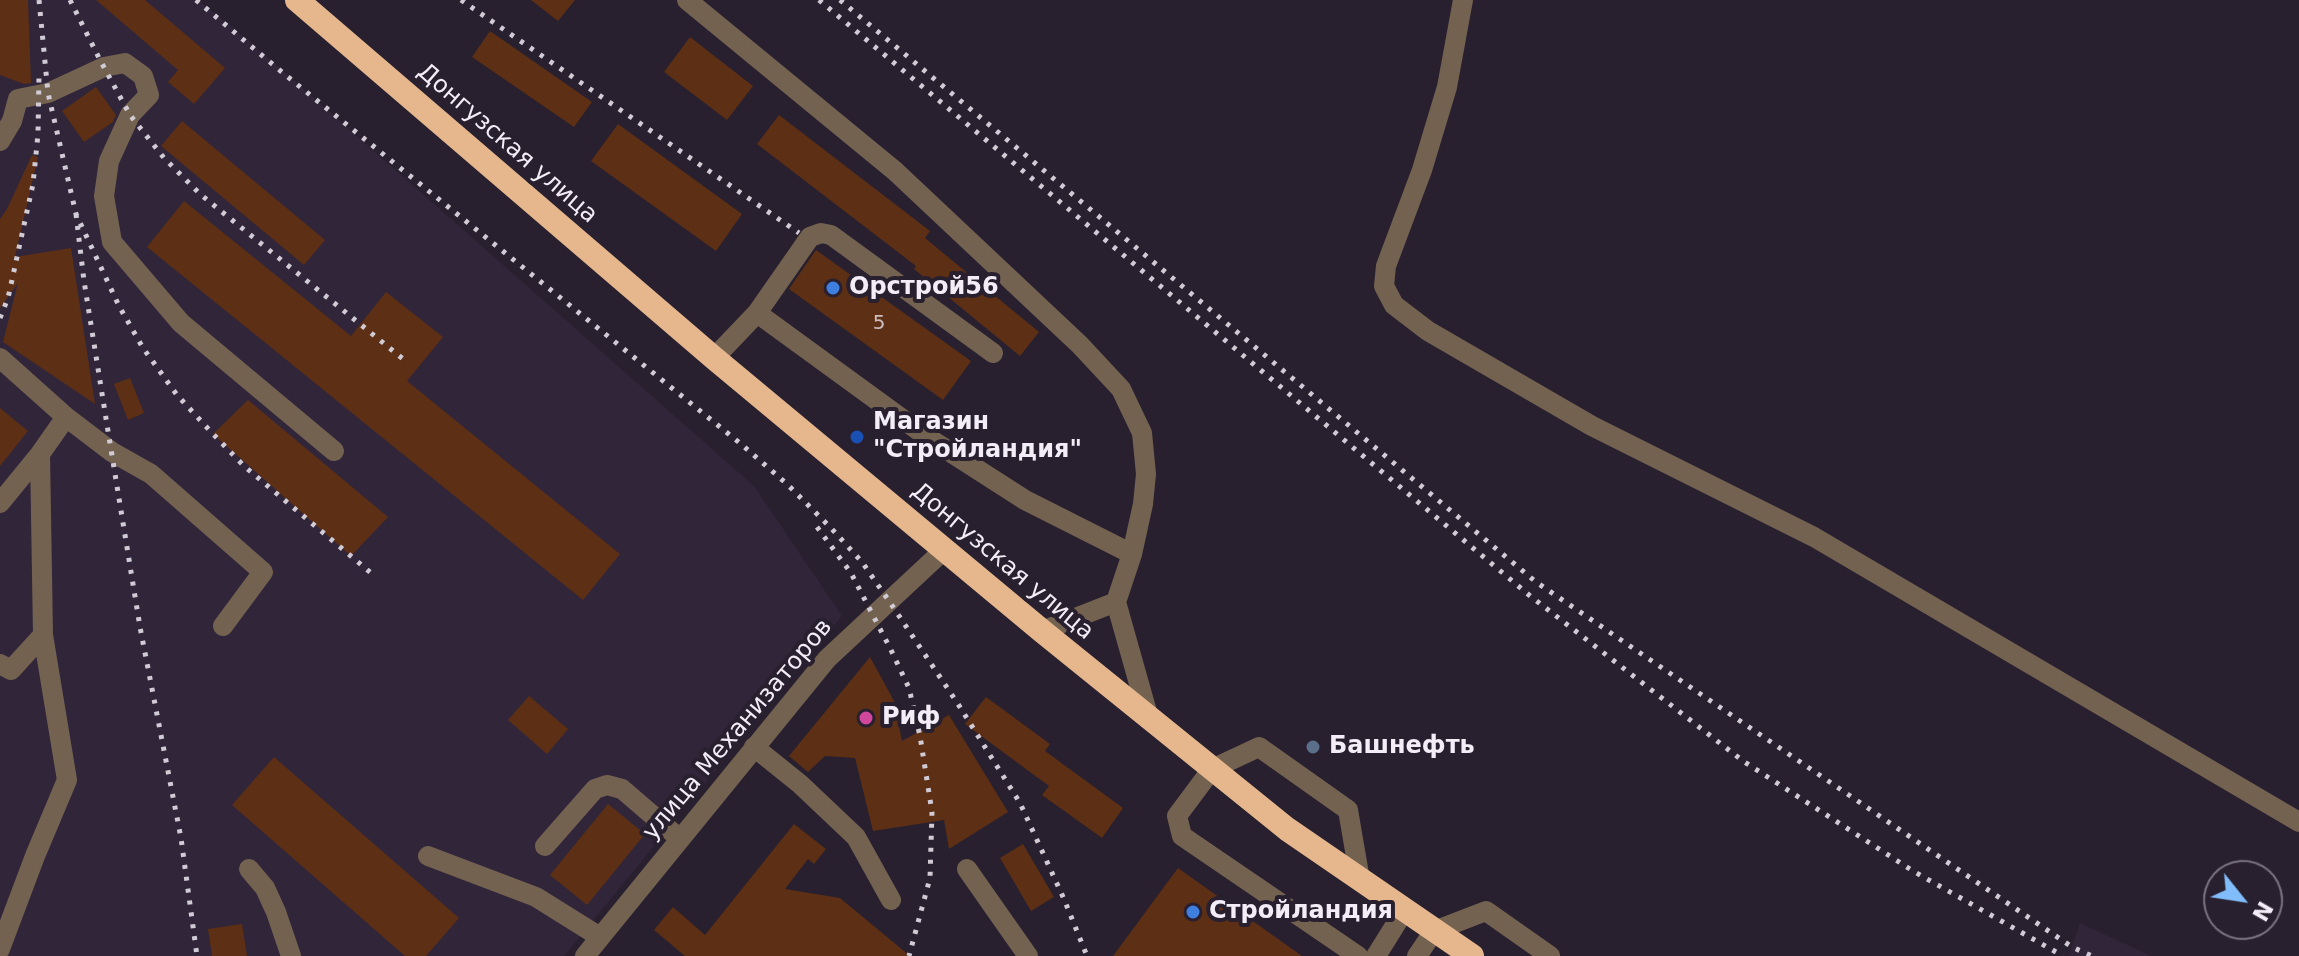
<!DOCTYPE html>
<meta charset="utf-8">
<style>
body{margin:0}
#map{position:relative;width:2299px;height:956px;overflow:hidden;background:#28202f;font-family:"DejaVu Sans",sans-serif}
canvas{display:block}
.north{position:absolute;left:2203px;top:860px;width:80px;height:80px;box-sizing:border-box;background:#28202f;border:2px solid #79727f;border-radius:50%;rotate:120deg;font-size:22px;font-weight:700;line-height:32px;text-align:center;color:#f3edf8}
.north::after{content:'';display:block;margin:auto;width:28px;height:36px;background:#81bdfa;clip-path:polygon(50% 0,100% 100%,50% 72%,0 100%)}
</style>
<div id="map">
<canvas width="2299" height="956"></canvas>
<div class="north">N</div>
</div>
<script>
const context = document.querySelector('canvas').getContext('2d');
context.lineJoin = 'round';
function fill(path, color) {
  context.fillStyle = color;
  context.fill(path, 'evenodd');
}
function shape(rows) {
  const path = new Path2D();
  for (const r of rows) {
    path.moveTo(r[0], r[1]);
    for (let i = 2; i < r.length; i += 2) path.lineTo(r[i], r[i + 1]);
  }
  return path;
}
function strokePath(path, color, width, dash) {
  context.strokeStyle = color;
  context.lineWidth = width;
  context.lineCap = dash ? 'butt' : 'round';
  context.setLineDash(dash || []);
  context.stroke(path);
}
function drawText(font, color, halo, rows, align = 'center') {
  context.font = font + ' "DejaVu Sans",sans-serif';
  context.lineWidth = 8;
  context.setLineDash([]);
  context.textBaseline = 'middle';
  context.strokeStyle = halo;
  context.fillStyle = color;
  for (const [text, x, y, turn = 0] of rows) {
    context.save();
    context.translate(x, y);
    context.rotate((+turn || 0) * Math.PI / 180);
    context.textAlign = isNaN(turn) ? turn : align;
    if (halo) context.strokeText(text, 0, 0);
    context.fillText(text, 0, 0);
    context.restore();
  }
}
fill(shape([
 [0,0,198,0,249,41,754,486,842,616,564,956,0,956],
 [2080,923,2151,956,2069,956]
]), '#31253a');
fill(shape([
 [0,0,28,0,31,83,24,84,0,75],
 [96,0,145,0,225,68,194,104,168,82,178,70],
 [531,0,575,0,558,21],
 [490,31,592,102,574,127,472,57],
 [690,37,753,86,727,120,664,72],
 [96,87,116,115,113,122,84,142,62,111],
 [779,115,930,231,925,238,1039,332,1020,356,914,269,916,266,757,144],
 [182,121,325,240,304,265,161,146],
 [618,124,742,214,716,251,591,161],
 [32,155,38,157,15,257,71,248,95,404,3,342,18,283,0,308,0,219,7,209],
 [184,201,351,336,386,292,443,337,407,381,620,554,583,600,147,247],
 [816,250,971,361,943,400,789,289],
 [130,378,144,413,128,420,114,384],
 [248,400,388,517,351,556,213,434],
 [0,408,28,431,0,466],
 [870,657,894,701,902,741,949,715,1008,812,949,849,944,820,873,831,855,758,825,756,808,772,789,756],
 [529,696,568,729,547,754,508,720],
 [986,697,1050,744,1045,751,1123,808,1102,838,1042,795,1049,786,965,724],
 [274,757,459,918,426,956,405,956,232,805],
 [608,804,645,834,587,905,550,875],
 [794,824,826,849,814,864,808,859,785,889,840,898,910,956,685,956,654,930,673,907,705,935],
 [1023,844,1054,897,1031,911,1000,858],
 [1178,868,1302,956,1113,956],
 [242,924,247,956,212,956,208,929]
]), '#5d2f14');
strokePath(shape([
 [687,0,895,171,1080,345,1121,389,1142,433,1146,474,1143,504,1132,554,1116,602,1149,719],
 [1463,0,1447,87,1422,170,1386,266,1384,286,1394,305,1428,331,1592,426,1814,537,2299,822],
 [0,141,12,121,18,99,48,93,104,67,125,63,143,76,149,95,130,115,109,161,104,196,112,242,181,323,334,451],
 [757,313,810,237,821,233,831,235,993,353],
 [0,358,66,417,112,452,151,474,263,572,223,626],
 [714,358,757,313,930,439,1025,500,1132,554],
 [40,454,43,635],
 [0,503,40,454,66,417],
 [1042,631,1116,602],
 [0,664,11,670,43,635,67,780,35,856,0,949],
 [754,747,800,784,856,837,891,900],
 [545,846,595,789,607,785,622,789,679,838],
 [428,856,536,897,600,937],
 [249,869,265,888,276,912,291,956],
 [967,869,1028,956],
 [585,956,827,659,944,550],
 [1358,956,1182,836,1177,816,1212,769,1259,747,1348,810,1360,880],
 [1376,956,1404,911],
 [1417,956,1434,931,1486,911,1550,956]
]), '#746251', 20);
strokePath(shape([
 [297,0,714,358,1042,631,1287,829,1472,956]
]), '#e6b78d', 24);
strokePath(shape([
 [39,0,48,93,76,214,119,306,143,348,177,395,213,434,244,466,371,573],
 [70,0,100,60,130,115,164,158,200,194,408,363],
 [196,0,283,73,741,444,788,485,831,528,862,562,889,601,958,704,1020,803,1064,899,1087,956],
 [461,0,799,233],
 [819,0,1529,595,1743,761,1913,871,2063,956],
 [840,0,1536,582,2072,947,2092,956],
 [76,214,84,281,108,431,140,627,181,838,197,956],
 [0,318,8,298,33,184,38,134,39,76],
 [817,527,851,573,891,650,909,688,920,736,932,812,930,878,909,956]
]), '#d1cbd6', 5, [4, 8]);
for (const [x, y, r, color] of [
 [833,288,8,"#3f7fe0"],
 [857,437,8,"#1a4fb4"],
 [866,718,8,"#d1479c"],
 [1313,747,8,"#5c6f8a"],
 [1193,912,8,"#3f7fe0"]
]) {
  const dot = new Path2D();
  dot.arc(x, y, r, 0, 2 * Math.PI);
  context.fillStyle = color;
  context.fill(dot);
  strokePath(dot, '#28202f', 3);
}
drawText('20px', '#cebebf', null, [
 ["5",879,324]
]);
drawText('24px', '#f3edf8', '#28202f', [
 ["Донгузская улица",507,144,41],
 ["Донгузская улица",1002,562,40],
 ["улица Механизаторов",738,730,-50]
]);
drawText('bold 24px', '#f3edf8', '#28202f', [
 ["Орстрой56",849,288],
 ["Магазин",873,423],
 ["\"Стройландия\"",873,451],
 ["Риф",882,718],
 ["Башнефть",1329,747],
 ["Стройландия",1209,912]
], 'left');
</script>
